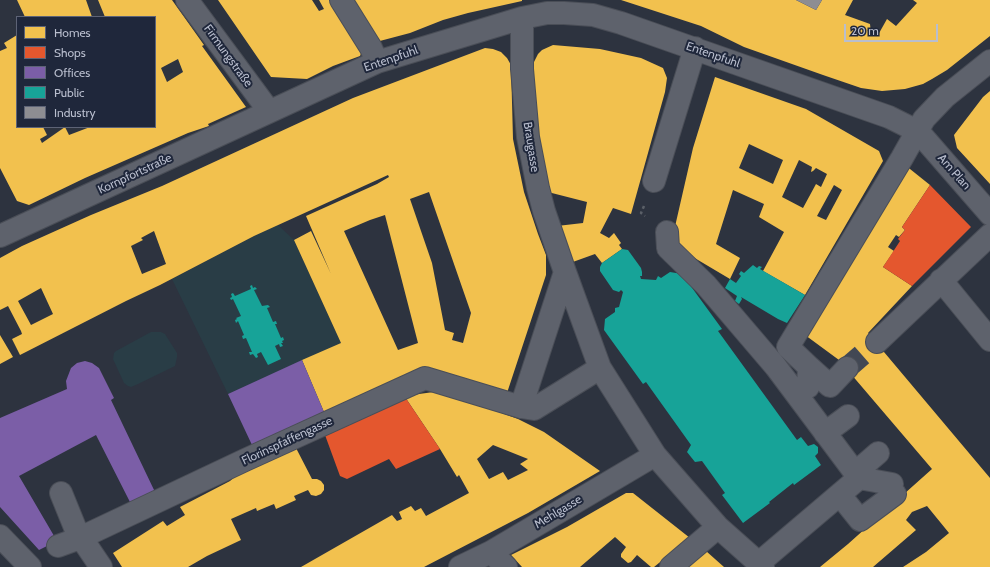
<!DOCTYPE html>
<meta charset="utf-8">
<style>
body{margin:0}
#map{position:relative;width:990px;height:567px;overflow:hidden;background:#2d333f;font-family:Cabin,sans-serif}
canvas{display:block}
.legend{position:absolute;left:16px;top:16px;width:140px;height:112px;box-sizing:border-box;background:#1f273b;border:1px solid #5d6376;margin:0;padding:5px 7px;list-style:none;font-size:12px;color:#b9bece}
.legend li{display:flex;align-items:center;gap:8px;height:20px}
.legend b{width:20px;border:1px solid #5d6376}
.scale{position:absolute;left:844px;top:24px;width:94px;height:18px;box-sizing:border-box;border:2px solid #b9bece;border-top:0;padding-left:5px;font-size:12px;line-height:14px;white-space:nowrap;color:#b9bece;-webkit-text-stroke:3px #1f273b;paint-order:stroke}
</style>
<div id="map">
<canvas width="990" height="567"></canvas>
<ul class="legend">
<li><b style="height:11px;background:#f2c14e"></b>Homes</li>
<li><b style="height:11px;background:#e4572e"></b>Shops</li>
<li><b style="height:11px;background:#7b5ea7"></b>Offices</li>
<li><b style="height:11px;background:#17a398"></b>Public</li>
<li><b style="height:11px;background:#8d8d92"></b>Industry</li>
</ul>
<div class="scale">20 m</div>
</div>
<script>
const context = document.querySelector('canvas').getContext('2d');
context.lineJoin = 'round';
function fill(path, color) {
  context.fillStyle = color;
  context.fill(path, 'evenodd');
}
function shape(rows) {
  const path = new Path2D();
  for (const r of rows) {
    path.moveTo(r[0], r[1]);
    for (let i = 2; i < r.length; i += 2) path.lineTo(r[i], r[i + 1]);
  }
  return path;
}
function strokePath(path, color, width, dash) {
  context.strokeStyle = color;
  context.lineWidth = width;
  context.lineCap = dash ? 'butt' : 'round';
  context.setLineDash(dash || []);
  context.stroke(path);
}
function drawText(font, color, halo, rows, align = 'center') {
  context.font = font + ' Cabin,sans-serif';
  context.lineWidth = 4;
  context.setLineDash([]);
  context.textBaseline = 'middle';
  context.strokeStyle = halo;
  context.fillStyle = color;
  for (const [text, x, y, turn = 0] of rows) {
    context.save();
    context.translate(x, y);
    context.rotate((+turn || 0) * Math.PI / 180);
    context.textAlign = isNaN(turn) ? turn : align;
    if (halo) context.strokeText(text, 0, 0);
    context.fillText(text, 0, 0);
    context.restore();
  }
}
fill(shape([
 [278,225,294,240,341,343,228,394,172,279,254,236],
 [151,332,161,332,165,334,177,353,177,357,175,366,138,384,131,387,128,386,124,383,113,359,114,353,116,351]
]), '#293d46');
fill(shape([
 [17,0,86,0,92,17,25,17],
 [98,0,172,0,204,45,202,46,246,107,208,124,209,126,188,133,85,178,29,205,17,201,0,168,0,51,7,48,4,43,17,35,17,127,43,127,47,135,40,139,42,143,65,127,69,135,90,127,155,127,155,17,105,17],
 [178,59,183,72,167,82,161,68],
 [218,0,312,0,319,11,324,9,319,0,337,0,364,47,360,56,333,66,307,79,271,77],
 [353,0,522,0,522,1,468,13,443,20,410,33,376,42],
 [621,0,796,0,816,10,822,0,853,0,845,15,870,24,871,33,878,35,887,19,896,26,917,3,913,0,990,0,990,36,947,70,932,79,923,84,905,89,882,91,861,88,823,75,744,47,701,26],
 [553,45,600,49,641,58,663,68,667,78,665,92,631,214,613,208,600,233,609,238,614,233,621,243,619,245,622,249,602,263,595,254,570,263,557,226,583,223,587,202,544,191,533,73,534,62,538,54,542,50],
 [485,48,493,49,501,52,507,58,511,65,513,139,524,192,538,234,546,255,546,275,506,396,424,368,379,387,324,412,302,360,341,343,294,240,311,231,331,274,306,216,377,184,389,177,388,175,254,236,160,285,126,301,20,355,12,339,22,334,21,331,8,306,0,310,0,258,22,246,91,215,162,186,353,98],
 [429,192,471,313,463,343,452,340,454,333,445,330,432,263,410,199],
 [385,215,418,343,398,350,344,231,370,220],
 [154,231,166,264,142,274,131,246,143,240,141,238],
 [41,288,53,314,31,325,18,301],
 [715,77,806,109,879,151,883,161,805,295,763,271,784,232,759,217,764,204,733,190,716,244,740,258,730,279,671,244,693,148],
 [749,144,783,160,773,184,739,168],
 [799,160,812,167,811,172,813,171,816,168,827,174,821,187,816,184,803,208,782,197],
 [834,185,842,190,826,220,817,216],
 [990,91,990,184,957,148,954,135,983,97],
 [905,165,930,185,902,227,905,230,899,237,896,235,888,247,894,251,883,267,912,286,868,333,990,478,990,567,903,567,926,552,949,533,927,506,912,512,906,520,916,530,873,567,820,567,848,544,932,469,839,360,805,335],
 [0,335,13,357,0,364],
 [441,391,518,419,544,432,600,471,528,513,424,567,301,567,392,515,397,521,402,519,399,512,411,506,415,511,421,508,426,516,469,493,459,475,457,477,440,449,405,397,419,394],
 [493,445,528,459,520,464,528,470,508,480,503,472,489,479,477,459],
 [296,448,312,479,317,479,321,481,324,485,324,490,321,494,316,496,311,495,308,490,294,496,296,500,276,509,274,504,257,511,256,508,231,519,241,540,207,556,188,567,122,567,113,553,163,521,167,526,185,515,180,507,230,481,239,473],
 [626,493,633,493,690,538,654,567,651,567,637,555,631,562,628,563,621,557,621,554,626,547,615,537,580,567,522,567,511,555,567,527],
 [706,551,724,567,687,567]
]), '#f2c14e');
fill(shape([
 [930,185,971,227,912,286,883,267,900,241,898,239,905,230,902,227],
 [405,397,440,449,396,469,389,459,347,479,340,476,325,435]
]), '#e4572e');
fill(shape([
 [302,360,324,412,252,445,228,394],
 [85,361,92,363,99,368,114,398,111,400,155,492,131,504,96,435,19,476,57,541,39,550,0,507,0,418,67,389,66,381,71,368,77,363]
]), '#7b5ea7');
fill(shape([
 [622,249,628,250,641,268,642,272,642,276,640,276,641,279,656,280,658,276,661,278,670,272,682,274,722,329,718,331,797,440,801,437,808,446,814,444,818,447,818,453,815,456,821,465,794,485,793,483,769,502,770,503,743,523,722,495,725,493,702,461,695,462,687,452,691,445,646,382,643,384,604,330,605,319,615,312,615,308,619,307,623,292,621,290,619,292,613,290,600,271,600,267,602,263],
 [753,265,757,268,759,266,762,267,760,269,805,295,787,323,778,319,741,297,742,299,739,304,735,301,737,296,725,288,730,279,736,283,741,276,739,274,741,271,744,273],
 [252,285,253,288,255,287,257,289,254,290,262,306,268,305,270,307,267,308,273,322,276,321,277,324,275,324,281,338,283,337,284,340,282,341,283,343,281,343,283,346,280,347,279,344,275,346,281,359,268,365,261,352,257,354,258,357,256,358,253,354,250,355,249,352,252,352,246,338,243,339,242,336,244,335,238,321,236,323,235,320,237,319,236,318,241,316,233,299,231,300,230,298,232,297,231,294,233,293,235,296,251,289,250,286]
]), '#17a398');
fill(shape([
 [796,0,822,0,816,10]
]), '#8d8d92');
strokePath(shape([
 [847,368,862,355]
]), '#424854', 22, [22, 11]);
const minor = shape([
 [187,0,269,111],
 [341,0,371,48,377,62],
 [522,18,522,69,528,137,538,188,544,211,565,272,600,368,655,455,718,527,763,567],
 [654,181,695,48],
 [667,232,668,248,706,285,776,367,859,478,759,563],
 [0,236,377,62,522,18,547,13,564,13,593,15,621,23,889,117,909,127,923,137,990,214],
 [941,280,990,340],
 [877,342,990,235],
 [809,367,830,386,847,368],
 [808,387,809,367,788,347,902,158,924,119,945,97,990,61],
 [521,407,534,409,600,368],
 [825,433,848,416],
 [855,473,878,453],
 [859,478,892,484],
 [61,493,76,530,101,567],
 [840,495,860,520,895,494],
 [0,536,30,567],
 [58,546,80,538,245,460,425,378,521,407,565,272],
 [491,552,506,567],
 [460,567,491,552,655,455],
 [671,567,718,527]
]);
strokePath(minor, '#4a4e57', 24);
strokePath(shape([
 [644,206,641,213,645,216]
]), '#5b6068', 2.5, [3, 3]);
strokePath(minor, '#5e626c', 22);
drawText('12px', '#b9bece', '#1f273b', [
 ["Entenpfuhl",713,55,19],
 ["Firmungstraße",228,56,54],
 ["Entenpfuhl",391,59,-19],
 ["Braugasse",531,147,81],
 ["Am Plan",954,172,49],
 ["Kornpfortstraße",135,174,-25],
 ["Florinspfaffengasse",287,441,-25],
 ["Mehlgasse",558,512,-31]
]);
</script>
